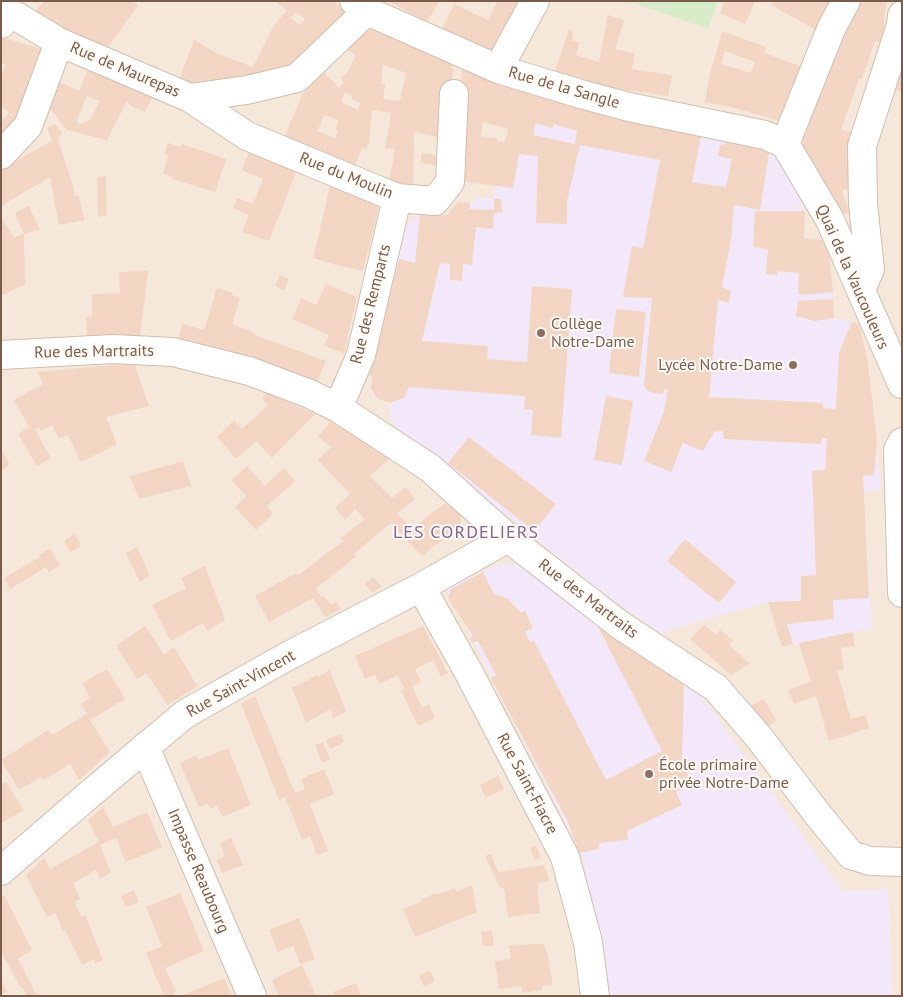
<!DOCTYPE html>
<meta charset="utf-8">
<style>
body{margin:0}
#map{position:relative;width:903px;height:997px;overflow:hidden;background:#fdf6ec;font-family:"PT Sans",sans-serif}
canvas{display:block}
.frame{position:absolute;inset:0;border:2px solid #7a5c4d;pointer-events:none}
</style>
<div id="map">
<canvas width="903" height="997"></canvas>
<div class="frame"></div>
</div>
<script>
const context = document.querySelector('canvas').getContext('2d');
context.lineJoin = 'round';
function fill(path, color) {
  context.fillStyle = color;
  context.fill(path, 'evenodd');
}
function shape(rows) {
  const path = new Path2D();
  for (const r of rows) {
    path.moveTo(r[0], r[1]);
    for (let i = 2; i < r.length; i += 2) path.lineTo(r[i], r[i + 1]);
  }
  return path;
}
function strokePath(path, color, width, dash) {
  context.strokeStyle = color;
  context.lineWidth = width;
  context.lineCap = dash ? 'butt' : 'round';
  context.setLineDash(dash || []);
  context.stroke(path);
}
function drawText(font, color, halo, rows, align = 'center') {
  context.font = font + ' "PT Sans",sans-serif';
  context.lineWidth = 4;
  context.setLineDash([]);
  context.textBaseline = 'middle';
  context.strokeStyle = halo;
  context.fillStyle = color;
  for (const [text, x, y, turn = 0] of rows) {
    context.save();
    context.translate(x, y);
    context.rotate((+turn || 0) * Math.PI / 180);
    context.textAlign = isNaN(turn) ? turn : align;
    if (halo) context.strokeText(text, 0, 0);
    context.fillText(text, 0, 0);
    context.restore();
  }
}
fill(shape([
 [1,1,902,1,902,996,1,996]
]), '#f5e8da');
fill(shape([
 [582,109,669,130,770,148,783,159,805,211,804,238,822,240,829,252,834,318,859,324,867,356,881,489,864,493,872,628,782,647,768,602,675,628,662,634,608,597,390,422,390,403,378,399,373,394,371,389,372,378,369,376,407,224,420,213,447,215,458,202,470,203,479,197,494,199,494,185,533,135,536,123,552,128,554,124,577,131],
 [500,564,520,564,592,621,697,690,843,891,888,889,893,996,605,996,583,857,446,588]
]), '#f3e8fa');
fill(shape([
 [628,1,718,1,708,29]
]), '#d8ecc9');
fill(shape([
 [44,1,131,1,138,5,106,50,32,15],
 [275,1,334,1,347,15,285,74,195,85,179,80,194,40,216,53,253,67,273,27,287,10],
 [296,12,305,19,300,25,291,18],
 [388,1,439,1,427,22],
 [498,1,525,1,496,54,442,29,454,4,488,20],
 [725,1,755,1,745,24,720,13],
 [773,1,836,1,818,31,771,5],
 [854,1,887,1,884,18,884,31,880,43,875,41,862,79,859,78,841,130,854,133,854,187,842,190,849,213,839,215,804,156,803,136],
 [608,15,624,20,615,49,635,53,632,69,672,75,668,96,606,87,553,76,569,30,573,32,572,40,579,42,576,55,599,62],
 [364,27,453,64,451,68,454,69,442,122,443,138,414,132,413,192,389,184,395,149,385,148,391,113,372,110,369,143,366,149,362,148,353,170,282,142,303,93,324,72,339,88,344,83,340,78,343,75,346,75,356,55,346,49],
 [383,65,406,73,400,101,383,99,385,84,381,83],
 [345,92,353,95,351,99,360,103,358,110,341,102],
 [324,115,339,120,335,130,338,131,335,138,317,131],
 [722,31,766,47,764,53,802,67,783,122,731,107,705,102,709,78],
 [725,51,755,62,751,73,721,64],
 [2,37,45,50,30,104,1,145,1,122,9,113,1,106,1,76,6,65,1,63],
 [902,56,902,91,886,89],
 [89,67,153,95,145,112,132,107,127,101,107,140,67,130,45,102,52,79,79,91],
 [87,96,100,101,90,120,79,124,76,122],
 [463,68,513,87,582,109,669,130,701,136,692,182,726,187,732,159,718,156,720,145,725,144,728,141,770,148,760,210,734,205,731,240,722,287,731,291,729,303,718,300,709,397,823,403,823,408,836,409,839,352,852,322,859,324,867,356,877,442,874,475,863,476,869,598,833,600,834,619,787,624,793,644,782,647,768,602,801,601,801,576,816,575,812,471,825,470,827,438,822,438,821,444,724,439,723,431,714,432,703,451,683,443,671,472,644,461,664,412,668,390,664,389,663,394,654,393,648,391,644,386,652,298,623,297,632,246,643,248,660,160,580,145,567,201,567,224,536,223,538,156,519,154,513,188,458,181,470,91,460,87],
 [483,122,508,129,505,142,497,141,497,138,481,137],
 [536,123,552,128,554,124,577,131,575,144,533,135],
 [55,124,62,133,58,139,73,186,74,196,78,195,85,220,59,225,50,177,1,206,1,169,52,141,47,128],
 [168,143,181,147,182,144,226,159,215,192,172,179,173,177,163,173,168,156,164,154],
 [251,147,299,165,269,241,242,232,249,215,233,208,237,198,253,204,263,179,242,170],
 [422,153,442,156,440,166,420,163],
 [106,176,107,215,98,217,97,177],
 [332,178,372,195,379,207,363,271,336,265,313,258],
 [494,199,501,199,502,213,494,213,493,229,476,227,472,265,463,264,462,281,450,280,450,264,440,263,422,341,488,346,487,359,527,362,532,286,572,289,561,438,531,435,533,410,524,409,525,396,409,387,404,398,390,403,378,399,371,389,372,377,369,376,399,259,415,263,420,213,447,215,458,202,470,203,470,209,494,210],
 [29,206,40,230,24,234,15,213],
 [755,211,805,211,804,238,822,240,829,252,833,292,798,295,799,273,777,271,777,275,766,274,768,249,753,247],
 [1,217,14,237,24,234,25,284,1,296],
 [148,271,140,337,87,339,86,317,92,316,92,294,120,293,119,272],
 [280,275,289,279,284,291,275,286],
 [326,284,357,297,344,354,324,345,329,335,292,319,301,298,316,305],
 [217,288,233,293,232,295,240,298,232,324,255,333,255,335,326,361,317,383,178,340,182,324,204,330],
 [833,299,834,318,814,321,796,316,798,301],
 [616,309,646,312,639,377,609,373],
 [134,363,149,406,106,417,117,444,81,462,68,435,59,439,52,425,41,431,39,427,35,430,51,458,37,466,18,434,29,427,14,400,43,384,37,372],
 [267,393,315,414,272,458,256,441,236,459,217,437,234,420,242,429,268,405,262,398],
 [606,396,633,401,622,465,594,460],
 [330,422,348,431,390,458,370,476,392,498,406,487,415,499,397,513,412,529,445,503,461,514,461,525,422,556,391,523,354,554,356,557,315,589,321,597,323,595,331,605,336,602,341,609,325,617,313,598,269,622,255,596,296,573,298,575,343,541,341,538,365,519,355,509,345,520,335,508,350,494,318,460,331,447,318,437],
 [469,437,556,504,534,531,448,463],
 [1,449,9,463,7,467,1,471],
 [183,461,191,486,139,499,130,476],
 [247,466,265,486,284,468,295,481,267,506,273,514,256,530,235,507,246,496,231,480],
 [75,534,81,546,70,552,64,541],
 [685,539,736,582,719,603,667,561],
 [137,547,150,576,140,582,126,553],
 [50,548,60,565,49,572,46,567,10,589,4,578,40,557,39,555],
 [205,566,225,620,207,631,203,623,171,641,152,605,186,588,181,578],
 [483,572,494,594,507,598,520,612,525,611,533,628,525,632,530,642,534,641,606,780,662,751,597,625,684,682,682,764,692,783,676,792,682,805,627,831,628,840,599,843,599,849,579,853,567,820,491,678,496,675,478,641,472,643,470,638,473,636,448,598,451,589],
 [373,577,382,587,372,593,365,584],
 [704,625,716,635,720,630,733,640,729,645,750,664,731,675,690,639],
 [145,626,164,655,174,647,197,686,168,705,146,673,137,679,116,646],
 [423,626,448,673,441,677,433,660,415,669,421,682,412,686,422,708,429,704,435,718,418,726,401,690,404,688,398,675,379,684,375,675,365,679,355,656],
 [853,632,854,646,841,648,844,668,837,671,851,719,866,715,869,728,829,741,816,696,794,704,788,690,811,681,799,643],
 [107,669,125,699,90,720,110,752,79,780,70,764,44,780,41,777,19,790,1,760,48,730,52,735,87,714,81,704,90,698,82,683],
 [330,670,346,712,333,718,331,709,306,723,292,688,317,675,318,677],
 [255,696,295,793,305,789,301,779,324,769,334,794,310,804,328,851,317,855,310,836,302,840,285,797,279,800,241,704],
 [764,699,776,720,767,728,748,707],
 [340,734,344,742,330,749,326,740],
 [323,742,330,759,322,763,315,745],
 [228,748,251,805,222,817,217,806,210,809,208,804,199,807,180,763,196,755,198,760],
 [498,776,504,789,486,798,480,785],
 [6,782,24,810,1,823,1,785],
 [103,807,113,827,147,812,162,847,126,862,116,838,100,845,111,872,100,879,96,870,73,883,80,899,75,902,81,917,85,915,103,960,95,964,94,959,82,965,65,930,63,931,55,913,47,917,26,875,44,858,50,869,99,842,88,820],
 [231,838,243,865,222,873,217,860,225,856,220,843],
 [536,845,541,858,535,860,530,848],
 [491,854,498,872,544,865,550,881,537,883,540,913,508,917,504,888,500,888,485,856],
 [472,885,477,912,415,937,403,909,421,902,420,900,436,893,437,895,455,888,456,892],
 [134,890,139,902,126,907,121,896],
 [180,893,204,951,165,968,176,992,173,993,174,996,164,996,146,953,162,946,146,907],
 [4,895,32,950,18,959,37,996,27,996,23,988,21,988,1,952,1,897],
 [299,918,315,959,300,964,293,946,278,952,269,930],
 [492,931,494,946,483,946,481,932],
 [544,944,546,952,547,952,553,985,542,986,542,990,522,993,522,986,499,989,495,961,511,959,509,945],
 [302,965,316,996,279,996,272,980],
 [430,970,435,981,424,987,419,976],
 [224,978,232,996,181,996],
 [1,982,7,992,1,994],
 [356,983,361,996,334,996,333,992]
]), '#f3d5c3');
const street = shape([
 [354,1,367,11,498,69,584,95,629,107,765,135,785,144],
 [1,24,11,13,59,42,190,98,247,90,297,78,367,11],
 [498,69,535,1],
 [190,98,247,136,397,198,435,201,450,182,454,94],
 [785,144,830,220,902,384],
 [785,144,831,29,846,1],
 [1,155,28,126,59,42],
 [861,290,870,269,863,204,862,146,901,25,902,15],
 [1,355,113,349,173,352,249,371,310,394,338,408,430,468,508,538,620,625,716,688,757,735,819,816,851,855,870,861,902,862],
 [338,408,361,355,397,198],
 [902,442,898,450,902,593],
 [421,587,469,673,565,857,588,942,595,996],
 [145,747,252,996],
 [1,871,84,799,185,714,286,657,421,587,508,538]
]);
strokePath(street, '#d1beb0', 30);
strokePath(street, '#fff', 28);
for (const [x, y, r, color] of [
 [541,333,5,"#8d6e63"],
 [793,365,5,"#8d6e63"],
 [649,774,5,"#8d6e63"]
]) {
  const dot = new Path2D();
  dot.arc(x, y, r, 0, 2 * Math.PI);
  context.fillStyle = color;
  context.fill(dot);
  strokePath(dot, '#fffaf3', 2);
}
drawText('16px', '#7a5c4d', '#fffaf3', [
 ["Rue de Maurepas",125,70,23],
 ["Rue de la Sangle",564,88,16],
 ["Rue du Moulin",346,176,22],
 ["Quai de la Vaucouleurs",852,277,66],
 ["Rue des Remparts",371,304,-76],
 ["Rue des Martraits",94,352,-1],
 ["Rue des Martraits",588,599,37],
 ["Rue Saint-Vincent",241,684,-29],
 ["Rue Saint-Fiacre",527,784,62],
 ["Impasse Reaubourg",198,871,67]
]);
drawText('16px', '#785e54', '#fffaf3', [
 ["Collège",551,324],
 ["Notre-Dame",551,342],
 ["Lycée Notre-Dame",783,365,"right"],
 ["École primaire",659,765],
 ["privée Notre-Dame",659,783]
], 'left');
context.letterSpacing = '1px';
drawText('18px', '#846695', '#fffaf3', [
 ["LES CORDELIERS",466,533]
]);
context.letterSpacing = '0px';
</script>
